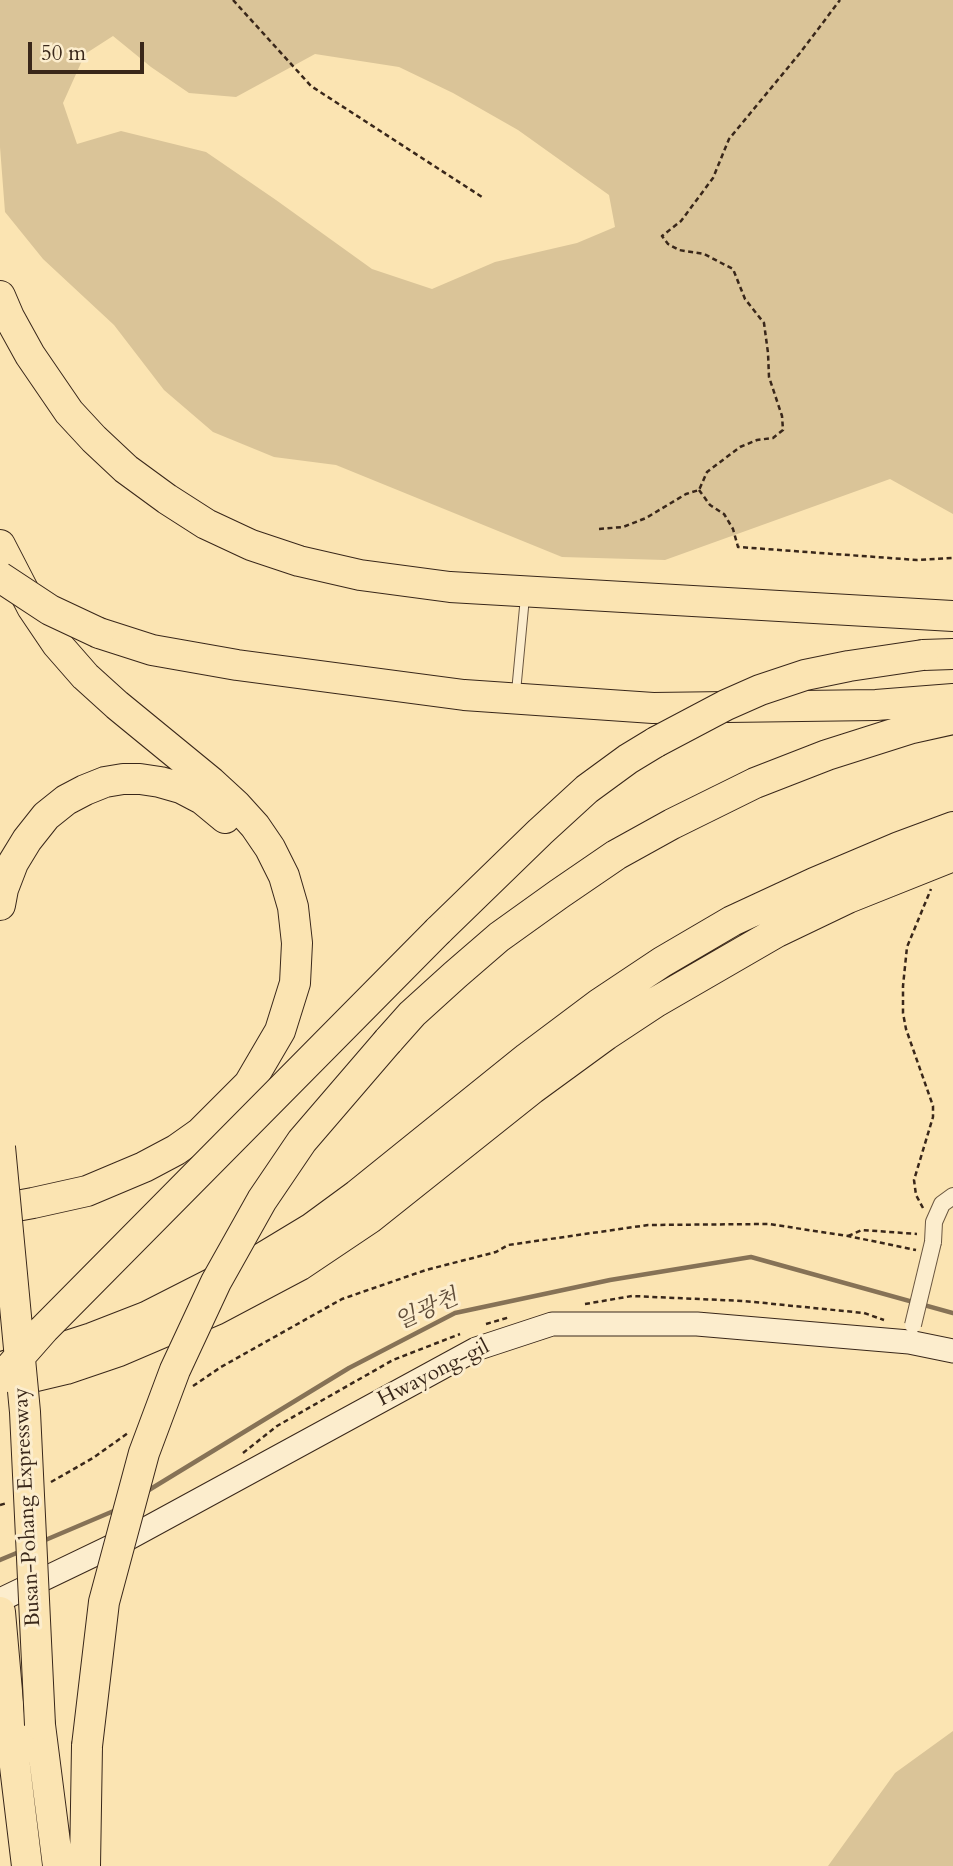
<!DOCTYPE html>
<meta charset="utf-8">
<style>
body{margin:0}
#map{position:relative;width:953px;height:1866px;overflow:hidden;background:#fbe4b2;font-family:Cardo,serif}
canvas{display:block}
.scale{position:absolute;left:28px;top:42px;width:116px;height:32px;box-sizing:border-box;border:4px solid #39271a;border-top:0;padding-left:9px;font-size:21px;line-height:24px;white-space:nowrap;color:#39271a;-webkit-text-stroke:5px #fcedcd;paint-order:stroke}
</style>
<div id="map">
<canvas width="953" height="1866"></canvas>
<div class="scale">50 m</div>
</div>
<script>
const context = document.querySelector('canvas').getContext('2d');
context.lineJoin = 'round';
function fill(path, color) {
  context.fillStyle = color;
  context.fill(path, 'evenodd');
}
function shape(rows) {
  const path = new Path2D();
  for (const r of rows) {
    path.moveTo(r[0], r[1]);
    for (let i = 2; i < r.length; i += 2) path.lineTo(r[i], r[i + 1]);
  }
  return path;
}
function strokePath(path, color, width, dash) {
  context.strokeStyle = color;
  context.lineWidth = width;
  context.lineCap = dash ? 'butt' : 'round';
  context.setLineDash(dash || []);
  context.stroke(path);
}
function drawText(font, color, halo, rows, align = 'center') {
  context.font = font + ' Cardo,"Noto Serif KR",serif';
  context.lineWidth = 6;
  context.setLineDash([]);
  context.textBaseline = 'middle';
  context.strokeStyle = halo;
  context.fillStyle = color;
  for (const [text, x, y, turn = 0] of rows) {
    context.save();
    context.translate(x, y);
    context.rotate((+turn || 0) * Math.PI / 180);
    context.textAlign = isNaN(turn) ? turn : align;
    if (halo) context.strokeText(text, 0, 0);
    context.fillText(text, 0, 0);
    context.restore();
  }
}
fill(shape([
 [0,0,953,0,953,514,890,479,665,560,562,557,336,465,274,457,213,432,164,390,114,325,43,259,5,212,0,147],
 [113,36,151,67,189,93,236,97,315,54,399,67,453,93,518,130,609,195,615,227,577,243,495,262,432,289,372,269,276,200,206,152,121,131,77,144,63,103,85,54],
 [953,1731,953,1866,828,1866,895,1773]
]), '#dac498');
strokePath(shape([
 [144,1493,349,1368,455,1313,610,1280,751,1257,953,1313],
 [43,1541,116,1510],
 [0,1560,19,1552]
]), '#867256', 4.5);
const service = shape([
 [516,692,525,597]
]);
const minor = shape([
 [933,1242,934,1222,942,1204,953,1196]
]);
const secondary = shape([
 [0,1600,129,1538,476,1349,552,1324,697,1324,909,1342,953,1351]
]);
const motorway = shape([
 [0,296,9,317,30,355,69,412,94,439,126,469,167,499,206,524,251,545,299,561,360,575,450,587,953,616],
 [0,545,32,607,57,644,85,676,117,705,211,782,236,805,255,826,270,848,284,876,293,907,297,943,295,983,280,1031,249,1084,200,1133,176,1150,144,1167,87,1191,33,1203,0,1209],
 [99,633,152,650,237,665,464,695,653,708,876,705,953,699],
 [923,655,953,654],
 [0,905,3,889,13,863,27,840,46,816,66,800,85,790,105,782,123,779,140,779,160,782,181,788,202,799,225,818],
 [438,931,540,832,587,789,628,759,656,742],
 [388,1041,412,1014,455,975,499,937,559,894,616,855,672,824,755,783,827,755,912,728,953,719],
 [2,1367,92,1338,146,1317,264,1257,312,1228,357,1195,527,1058,599,1004,662,962,732,921,814,883,899,847,953,827],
 [24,1379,66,1369,119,1351,215,1310,300,1265,370,1218,532,1089,606,1035,656,1002,777,932,848,898,953,856],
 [0,1612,10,1725,27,1866],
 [40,1725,58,1866],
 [85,1866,87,1746]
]);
strokePath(service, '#6a5640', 10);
strokePath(minor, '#6a5640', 18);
strokePath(secondary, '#39271a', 25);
strokePath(motorway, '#39271a', 32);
strokePath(shape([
 [233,0,311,86,482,197],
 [699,490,710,505,724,514,733,529,738,547,917,560,953,558],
 [599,529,623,527,646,518,686,494,699,490,707,472,740,447,757,440,773,438,783,430,782,416,769,377,768,353,764,323,745,299,733,269,704,254,679,250,668,244,662,236,681,221,713,178,729,139,800,53,840,0],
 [923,1208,916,1195,914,1180,933,1117,933,1106,906,1029,903,1013,903,986,907,947,931,889],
 [848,1236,862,1230,917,1234],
 [585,1304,632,1296,744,1301,864,1313,884,1320],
 [486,1324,510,1317],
 [193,1386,221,1367,342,1299,426,1270,496,1252,508,1245,648,1225,769,1224,848,1236,916,1250],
 [243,1453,277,1426,393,1360,460,1334],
 [51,1482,93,1458,128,1433],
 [0,1505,7,1503]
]), '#39271a', 2.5, [5, 3.5]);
strokePath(service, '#fcedcd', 8);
strokePath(minor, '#fcedcd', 16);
strokePath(secondary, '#fcedcd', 23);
strokePath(motorway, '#fbe4b2', 30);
const minorBridge = shape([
 [913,1325,933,1242]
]);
const motorwayBridge = shape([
 [0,577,50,610,99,633],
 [656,742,726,705,760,690,805,675,849,666,923,655],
 [0,1147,25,1412,40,1725],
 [0,1379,44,1329,438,931],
 [87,1746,104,1602,144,1453,175,1370,216,1282,262,1200,302,1141,388,1041]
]);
strokePath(minorBridge, '#6a5640', 18, []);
strokePath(motorwayBridge, '#39271a', 32, []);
strokePath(minorBridge, '#fcedcd', 16);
strokePath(motorwayBridge, '#fbe4b2', 30);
drawText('21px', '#39271a', '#fcedcd', [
 ["Hwayong-gil",434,1374,-27],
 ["Busan-Pohang Expressway",28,1507,-93]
]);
drawText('italic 23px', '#5f4c38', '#fcedcd', [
 ["일광천",427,1311,-24]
]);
</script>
